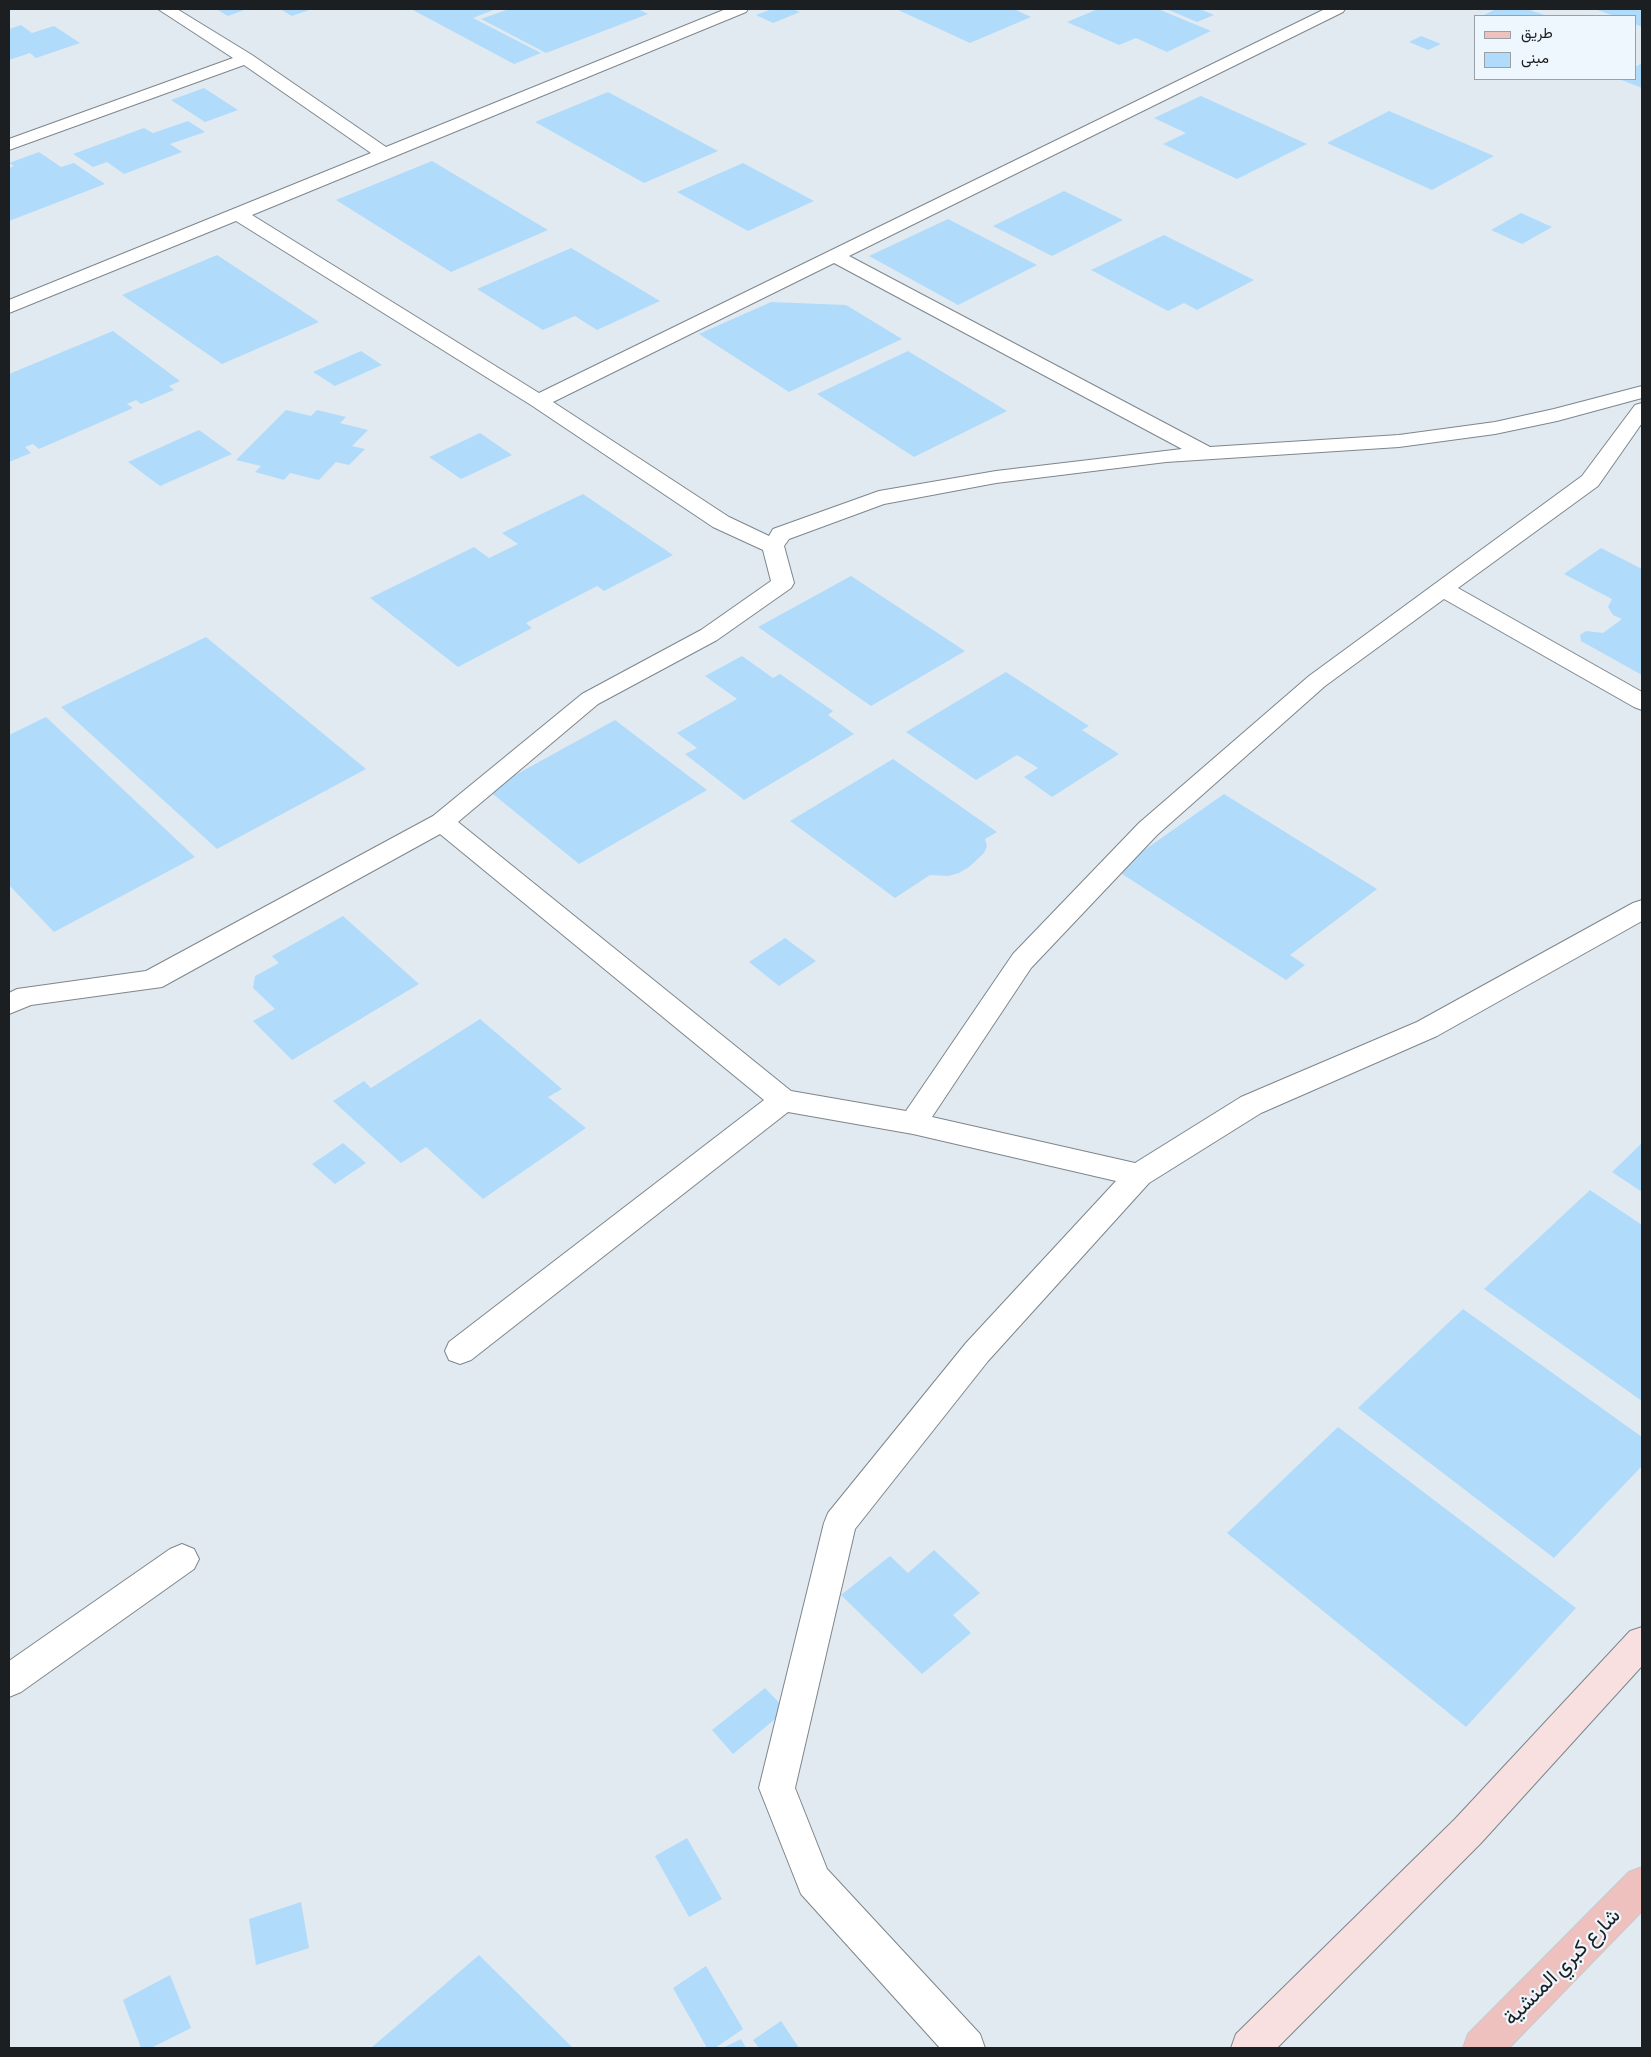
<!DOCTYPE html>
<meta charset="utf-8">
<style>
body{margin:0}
#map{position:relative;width:1651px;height:2057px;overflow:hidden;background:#e1eaf1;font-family:"Alegreya Sans",Vazirmatn,sans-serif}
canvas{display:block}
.frame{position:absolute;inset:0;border:10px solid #1b1f21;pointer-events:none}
.legend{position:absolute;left:1474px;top:15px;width:162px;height:65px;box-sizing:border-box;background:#eff7fe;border:1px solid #9aa1a6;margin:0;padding:6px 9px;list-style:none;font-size:15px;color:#1b1f21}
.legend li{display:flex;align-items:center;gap:10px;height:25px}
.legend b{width:25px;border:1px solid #9aa1a6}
</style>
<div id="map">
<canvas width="1651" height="2057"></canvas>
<div class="frame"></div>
<ul class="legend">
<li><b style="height:6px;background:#eec1bf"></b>طريق</li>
<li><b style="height:14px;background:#b1dbfb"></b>مبنى</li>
</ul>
</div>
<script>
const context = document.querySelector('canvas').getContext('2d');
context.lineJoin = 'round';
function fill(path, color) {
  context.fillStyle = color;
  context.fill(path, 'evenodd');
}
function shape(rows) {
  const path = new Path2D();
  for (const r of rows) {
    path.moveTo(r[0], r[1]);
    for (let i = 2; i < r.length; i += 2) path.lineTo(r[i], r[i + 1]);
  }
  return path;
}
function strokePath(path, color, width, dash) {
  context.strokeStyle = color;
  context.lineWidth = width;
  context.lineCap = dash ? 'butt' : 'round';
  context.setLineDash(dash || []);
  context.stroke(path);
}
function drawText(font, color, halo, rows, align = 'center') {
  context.font = font + ' "Alegreya Sans",Vazirmatn,sans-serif';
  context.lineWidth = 4.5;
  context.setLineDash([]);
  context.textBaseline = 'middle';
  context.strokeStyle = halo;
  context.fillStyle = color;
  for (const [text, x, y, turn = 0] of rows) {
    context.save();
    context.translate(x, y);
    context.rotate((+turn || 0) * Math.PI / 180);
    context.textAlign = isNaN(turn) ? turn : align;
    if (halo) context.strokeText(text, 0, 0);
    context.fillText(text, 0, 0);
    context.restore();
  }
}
fill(shape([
 [216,9,247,9,228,16],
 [280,9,312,9,292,16],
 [411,9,496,9,473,18,541,53,514,64],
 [509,9,638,9,648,14,546,53,481,19],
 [772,9,793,9,800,12,773,23,756,15],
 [896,9,1014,9,1031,17,970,43],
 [1098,9,1158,9,1211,31,1167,52,1136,38,1119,45,1067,22],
 [1173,9,1200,9,1214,15,1197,22,1169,10],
 [1496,9,1527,9,1547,16,1484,15],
 [1595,9,1642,9,1642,27,1635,24,1635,16,1614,16],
 [21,25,32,33,54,26,80,43,36,58,30,53,9,60,9,29],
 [1421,36,1441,44,1428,50,1409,42],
 [1642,63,1642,88,1619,79,1635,79,1635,67],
 [204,88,238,110,205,122,171,100],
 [608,92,718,151,644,183,535,122],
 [1201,96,1307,144,1237,179,1163,144,1186,133,1154,118],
 [1389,111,1494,156,1432,190,1327,143],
 [188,121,205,132,170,144,182,152,124,174,107,162,93,167,73,154,144,128,153,133],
 [39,152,61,167,74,163,105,184,9,221,9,168,14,166,9,163],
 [432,161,548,230,451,272,336,200],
 [743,163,814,201,748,231,677,192],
 [1064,191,1123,220,1052,256,993,226],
 [1521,213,1552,227,1522,244,1491,230],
 [948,219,1037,265,958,305,869,256],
 [1164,235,1254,280,1197,310,1184,303,1168,311,1091,270],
 [571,248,660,301,597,330,575,316,543,330,477,289],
 [217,255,319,322,222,364,122,295],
 [771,302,846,305,902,339,789,392,699,334],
 [113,331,180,381,169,386,174,390,141,404,136,400,127,404,133,408,39,449,33,444,25,447,31,453,9,462,9,374],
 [361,351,382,365,335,386,313,372],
 [908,351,1007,411,914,457,817,394],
 [286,410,311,416,317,410,346,417,340,423,368,430,352,446,365,449,349,465,336,462,319,480,290,473,284,480,255,472,261,466,236,460],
 [199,430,232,454,160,486,128,462],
 [480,433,512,455,461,479,429,457],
 [583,494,673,555,604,591,597,586,526,623,532,628,458,667,370,598,474,547,489,558,518,544,502,533],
 [1601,548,1642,569,1642,675,1581,641,1580,635,1586,631,1603,633,1622,619,1613,615,1608,607,1612,599,1564,574],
 [851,576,965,651,871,706,758,627],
 [206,637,366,769,217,849,61,707],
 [742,656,773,678,780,674,833,711,828,715,854,734,744,800,685,754,697,748,677,733,737,699,705,676],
 [1006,672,1089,726,1082,730,1119,754,1052,797,1024,777,1038,768,1017,755,976,780,906,732],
 [46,717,195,857,54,932,9,885,9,735],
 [615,720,707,790,579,864,488,790],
 [893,759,997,832,985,839,987,846,984,853,969,867,959,873,948,876,930,875,895,898,790,821],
 [1224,794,1377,889,1290,955,1305,965,1286,980,1116,870],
 [343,916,419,984,292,1060,253,1021,275,1009,253,988,255,976,279,963,272,956],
 [785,938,816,961,779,986,749,962],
 [480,1019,562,1089,548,1097,586,1128,483,1199,426,1147,401,1163,333,1101,364,1081,371,1088],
 [343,1143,366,1163,335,1184,312,1164],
 [1642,1143,1642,1192,1612,1172],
 [1590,1190,1642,1225,1642,1401,1484,1289],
 [1463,1309,1642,1437,1642,1466,1554,1558,1358,1408],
 [1338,1427,1576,1608,1466,1727,1227,1533],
 [934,1550,980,1593,953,1615,971,1633,922,1674,841,1595,890,1556,908,1573],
 [765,1688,786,1710,733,1754,712,1730],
 [687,1838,722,1899,689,1917,655,1856],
 [301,1902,309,1948,256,1965,249,1919],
 [479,1955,573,2048,371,2048],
 [706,1966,743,2029,715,2048,707,2048,673,1988],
 [170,1975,191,2028,151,2048,141,2048,123,2000],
 [781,2021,799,2048,759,2048,753,2040],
 [741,2039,746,2048,723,2048]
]), '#b1dbfb');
const street = shape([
 [158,9,177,9,252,55,386,147,726,9,748,9,746,12,252,215,539,393,1325,9,1345,9,1343,12,849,256,1210,447,1399,435,1495,422,1554,409,1642,386,1642,398,1557,421,1495,434,1399,447,1166,462,996,483,884,504,789,539,784,546,794,583,791,588,717,640,598,704,458,822,791,1091,906,1111,1013,954,1139,823,1309,676,1582,476,1635,405,1642,403,1642,423,1598,486,1458,588,1642,692,1642,710,1634,707,1444,599,1325,686,1157,835,1031,968,932,1117,1135,1163,1241,1097,1417,1022,1633,903,1642,900,1642,921,1437,1036,1261,1113,1149,1183,988,1361,855,1529,795,1788,827,1869,980,2034,985,2048,940,2048,801,1894,759,1788,824,1523,828,1513,966,1343,1116,1181,913,1134,788,1112,471,1360,460,1364,449,1360,445,1351,449,1342,764,1100,440,834,162,987,31,1005,9,1014,9,993,17,989,146,971,433,816,582,694,701,630,771,581,763,550,713,527,531,405,236,221,9,313,9,300,371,153,244,65,9,150,9,139,233,58,158,9],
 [834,263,1182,449,996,471,879,491,773,529,769,536,729,517,553,402,834,263],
 [182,1544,194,1549,199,1559,194,1569,21,1692,9,1697,9,1661,170,1549,182,1544]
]);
const secondary = shape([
 [1642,1627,1642,1666,1481,1843,1277,2048,1231,2048,1236,2034,1455,1819,1630,1631,1642,1627]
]);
const primary = shape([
 [1642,1867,1642,1911,1509,2048,1463,2048,1468,2034,1629,1872,1642,1867]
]);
strokePath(street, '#7e868c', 2);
strokePath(secondary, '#7e868c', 2);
strokePath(primary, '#c8c9ca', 2);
fill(street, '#fff');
fill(secondary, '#f7e0df');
fill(primary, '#eec1bf');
drawText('21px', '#1b1f21', '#eff7fe', [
 ["شارع كبري المنشية",1562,1967,-45]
]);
</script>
